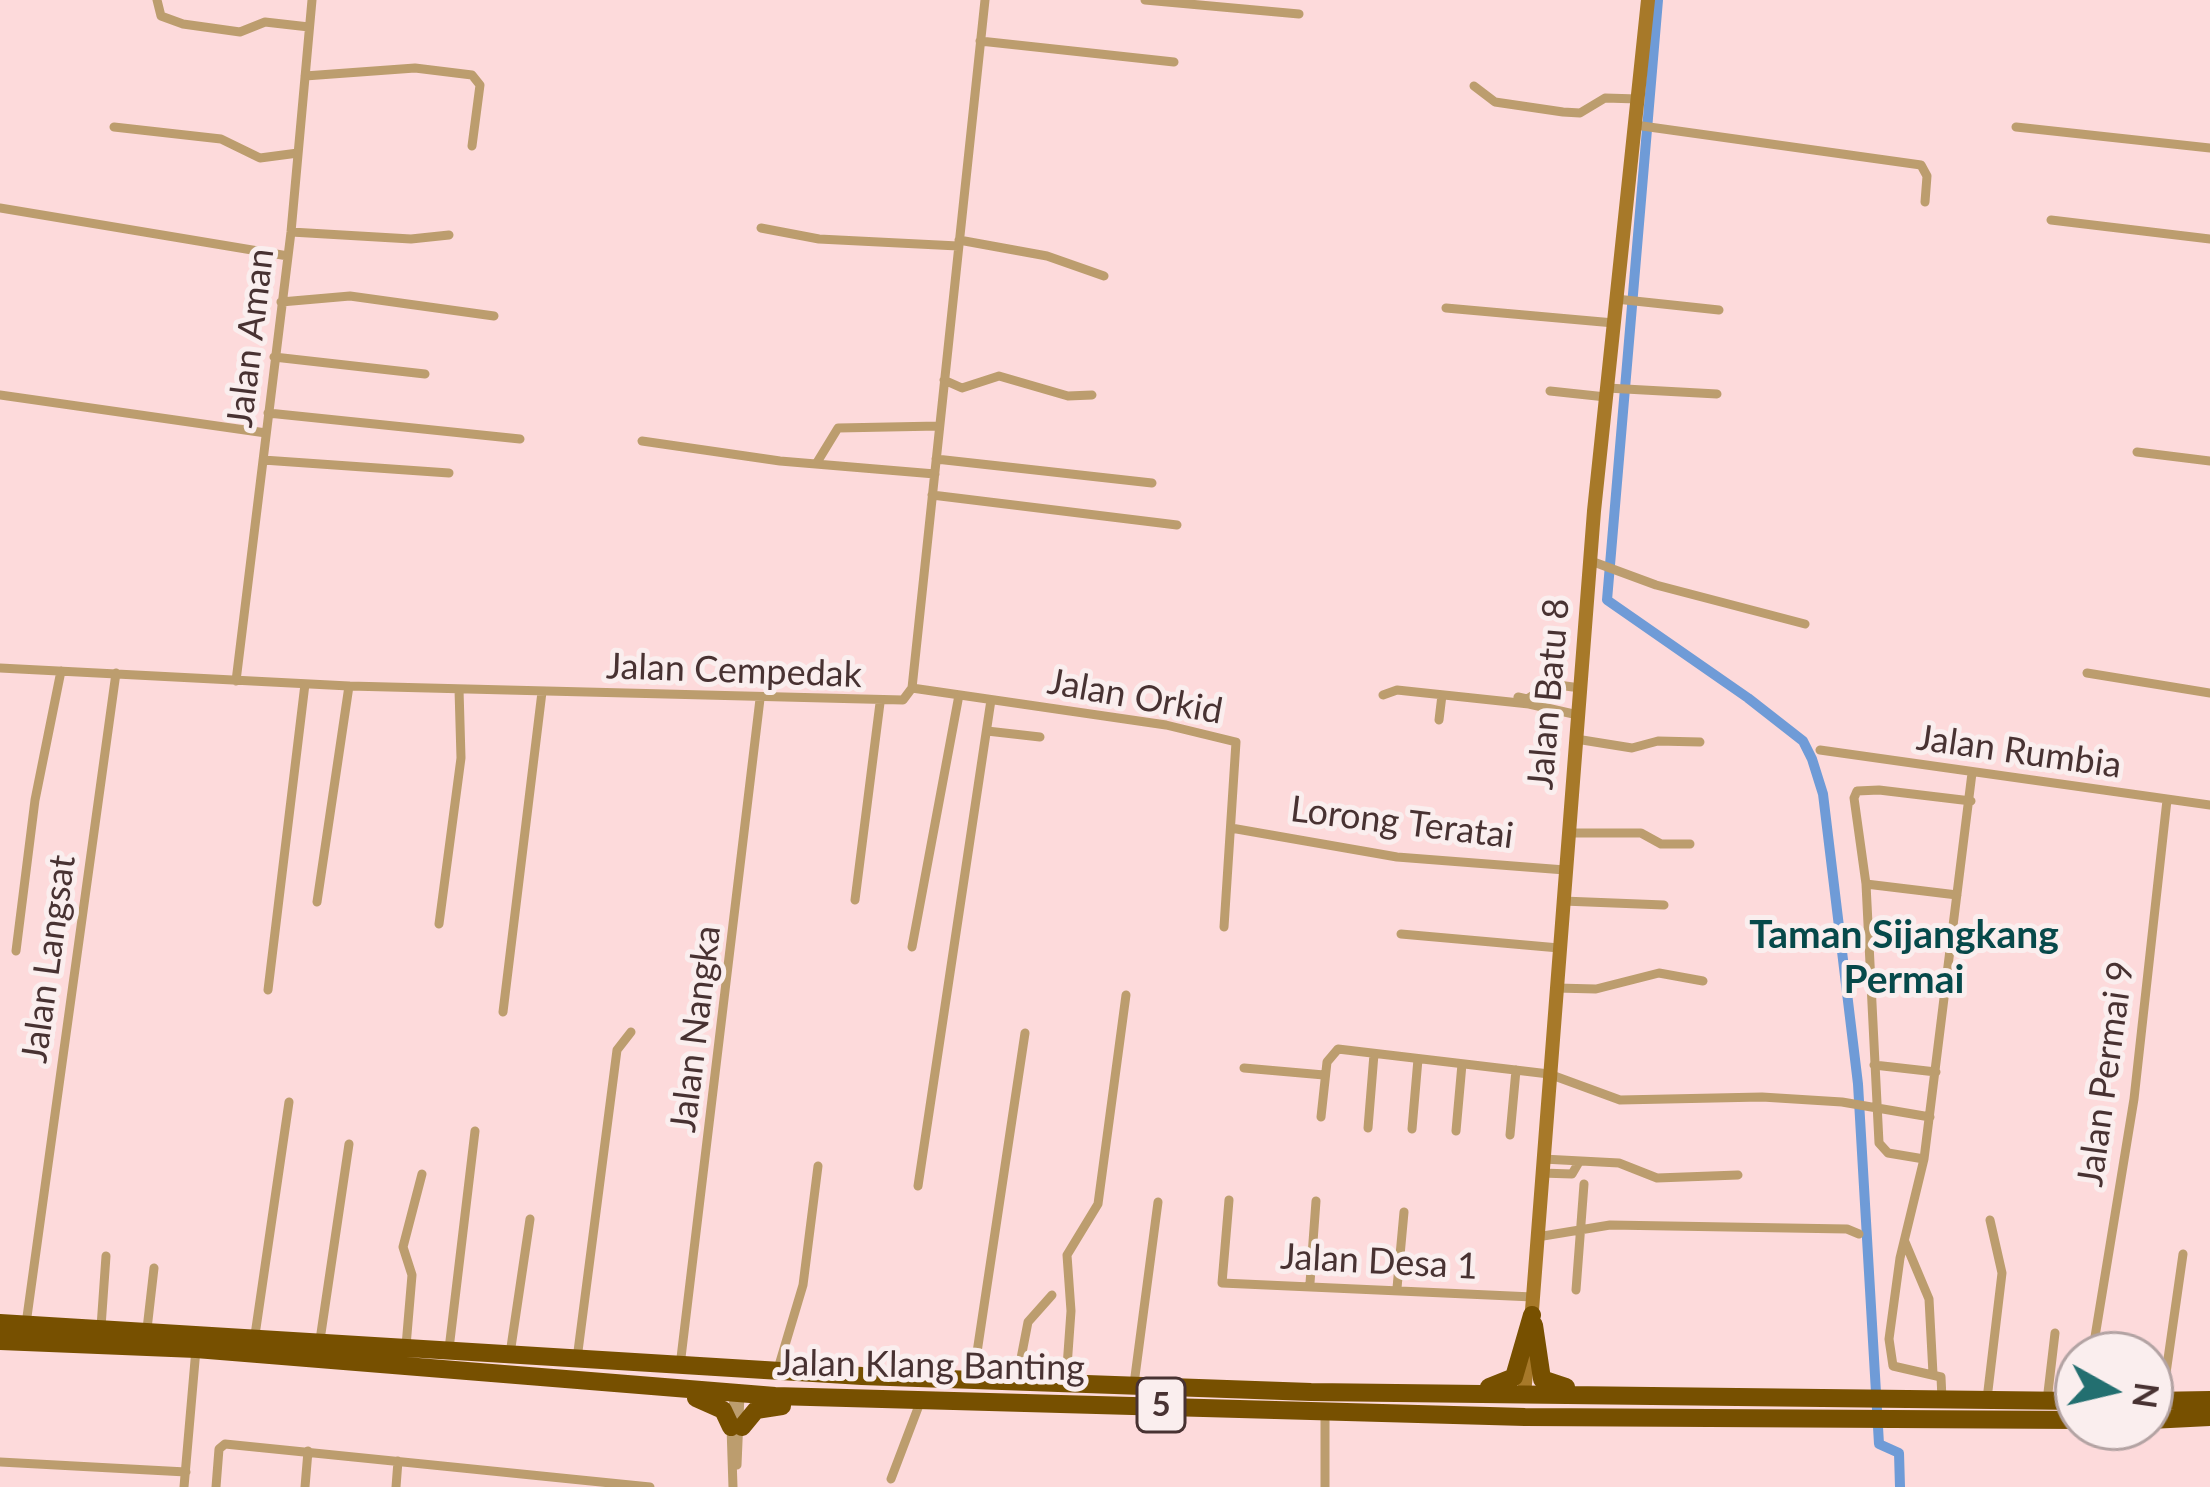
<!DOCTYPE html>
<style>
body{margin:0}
#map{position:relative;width:2210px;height:1487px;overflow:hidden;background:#fddadb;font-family:Lato,sans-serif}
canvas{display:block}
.north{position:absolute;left:2054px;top:1331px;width:120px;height:120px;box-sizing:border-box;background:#faeeee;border:3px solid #b3a3a3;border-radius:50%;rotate:98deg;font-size:33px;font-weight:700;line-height:48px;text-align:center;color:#483232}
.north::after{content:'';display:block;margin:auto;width:42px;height:54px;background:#236f70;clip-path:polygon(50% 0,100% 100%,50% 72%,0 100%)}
</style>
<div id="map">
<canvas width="2210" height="1487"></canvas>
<div class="north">N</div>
</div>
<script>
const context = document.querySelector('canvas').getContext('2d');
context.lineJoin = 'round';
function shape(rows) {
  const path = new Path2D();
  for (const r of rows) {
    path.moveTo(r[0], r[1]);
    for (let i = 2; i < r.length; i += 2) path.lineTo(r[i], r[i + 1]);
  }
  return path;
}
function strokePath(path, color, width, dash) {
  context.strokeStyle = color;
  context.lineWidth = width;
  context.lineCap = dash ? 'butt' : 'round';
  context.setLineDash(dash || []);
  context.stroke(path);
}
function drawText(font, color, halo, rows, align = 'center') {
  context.font = font + ' Lato,sans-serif';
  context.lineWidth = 10;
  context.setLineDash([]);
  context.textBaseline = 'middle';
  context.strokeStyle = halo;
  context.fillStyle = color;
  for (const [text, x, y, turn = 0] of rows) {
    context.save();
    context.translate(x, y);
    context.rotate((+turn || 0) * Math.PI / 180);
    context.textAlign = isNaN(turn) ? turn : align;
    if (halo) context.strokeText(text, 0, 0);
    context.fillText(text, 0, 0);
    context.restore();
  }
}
strokePath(shape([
 [1658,0,1607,600,1748,698,1803,741,1812,759,1823,794,1858,1084,1879,1444,1899,1453,1900,1487]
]), '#6f9bd7', 10);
strokePath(shape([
 [157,0,161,16,183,24,240,32,265,22,309,27],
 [1145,0,1299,14],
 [980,41,1174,62],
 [305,76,415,68,472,75,480,85,472,146],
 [1474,86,1495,102,1563,112,1580,113,1605,98,1638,99],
 [1635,125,1921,165,1927,176,1925,202],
 [114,127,221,139,260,158,298,153],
 [2016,127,2210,148],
 [0,208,288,256],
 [2051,220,2210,239],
 [761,228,819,239,958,246],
 [291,232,411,239,449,235],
 [959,240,1047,256,1104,276],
 [1616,299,1719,310],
 [281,302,350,296,494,316],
 [1446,308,1614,323],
 [274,357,425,374],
 [944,380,962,388,999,376,1068,396,1092,395],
 [1607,388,1717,394],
 [1550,391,1606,397],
 [0,395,266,433],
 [268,413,520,439],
 [642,441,780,461,935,474],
 [2137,452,2210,461],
 [936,459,1152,483],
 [263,460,449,473],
 [816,464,838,428,939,426],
 [932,495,1177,525],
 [1591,561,1656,585,1805,624],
 [0,668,349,686,903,700,912,688,985,0],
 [2087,673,2210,693],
 [236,681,291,232,312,0],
 [912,688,1166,725,1236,742,1224,927],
 [1383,695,1397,690,1529,704],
 [1518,697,1527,699,1551,684,1580,688],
 [1529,704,1578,715],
 [1439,720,1442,695],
 [987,731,1040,737],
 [1576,739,1632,748,1658,741,1700,742],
 [1820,750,2210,805],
 [1231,828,1397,857,1565,870],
 [1568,833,1641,833,1661,844,1690,844],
 [1866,884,1957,895],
 [855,900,880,703],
 [1563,901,1664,905],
 [317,902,349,686],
 [439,924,461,758,459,689],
 [1401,934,1559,948],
 [912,947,959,695],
 [16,951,35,800,61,671],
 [1872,976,1947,987],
 [1556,988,1596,989,1659,973,1703,981],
 [268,990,305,684],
 [503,1012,542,692],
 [1874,1065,1936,1072],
 [1244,1068,1324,1075],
 [1321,1117,1327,1062,1338,1049,1549,1074,1620,1100,1762,1097,1842,1102,1930,1117],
 [1368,1128,1374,1054],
 [1412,1129,1418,1059],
 [1456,1131,1462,1064],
 [1510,1135,1516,1070],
 [1543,1159,1619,1163,1657,1178,1738,1175],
 [1924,1159,1888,1153,1879,1143,1866,884,1854,798,1857,791,1879,790,1971,801],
 [1541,1173,1572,1174,1579,1162],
 [918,1186,991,700],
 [1229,1200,1222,1283,1533,1297],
 [1537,1237,1610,1225,1847,1229,1859,1234],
 [1905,1242,1929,1299,1933,1374],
 [1310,1283,1316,1201],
 [1397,1288,1404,1212],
 [1576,1290,1584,1184],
 [26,1324,116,673],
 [101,1327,106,1256],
 [147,1329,154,1268],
 [255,1335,289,1102],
 [320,1340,349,1144],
 [406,1346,412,1275,403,1247,422,1174],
 [449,1349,475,1131],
 [510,1354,530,1219],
 [2092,1355,2134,1099,2167,800],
 [577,1359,617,1050,631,1032],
 [680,1366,760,699],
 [777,1372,803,1285,818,1166],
 [973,1379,1025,1033],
 [1017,1379,1028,1322,1052,1295],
 [1066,1381,1071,1311,1067,1255,1098,1204,1126,995],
 [1134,1384,1158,1202],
 [1942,1399,1941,1377,1893,1366,1889,1339,1900,1258,1924,1159,1972,773],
 [1987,1399,2002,1273,1990,1220],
 [2047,1401,2055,1333],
 [2162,1401,2183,1254],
 [0,1462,186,1472],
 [737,1465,740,1394],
 [891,1479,921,1400],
 [184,1487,196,1349],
 [216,1487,219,1449,225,1444,650,1487],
 [305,1487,308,1451],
 [396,1487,398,1461],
 [733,1487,731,1427,734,1399,740,1394],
 [1325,1487,1325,1410]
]), '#bc9d6e', 9);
strokePath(shape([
 [1531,1323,1594,511,1648,0],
 [1524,1394,1528,1351]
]), '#a77929', 14);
strokePath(shape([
 [0,1323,862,1376,1311,1392,2078,1401],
 [1534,1325,1542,1379,1566,1387],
 [0,1341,196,1349,775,1396,1525,1417,2078,1420],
 [1489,1387,1514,1377,1532,1315],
 [696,1398,723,1410,731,1427],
 [2150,1401,2210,1400],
 [2150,1420,2210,1417],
 [742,1427,756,1410,782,1406]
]), '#775000', 18);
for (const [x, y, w] of [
 [1161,1405,48]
]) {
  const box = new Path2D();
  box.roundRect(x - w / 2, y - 27, w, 54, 9);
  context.fillStyle = '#faeeee';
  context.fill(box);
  strokePath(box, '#483232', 3);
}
drawText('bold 33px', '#483232', null, [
 ["5",1161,1405]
]);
drawText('36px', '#483232', '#faeeee', [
 ["Jalan Aman",251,338,-83],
 ["Jalan Cempedak",734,671,2],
 ["Jalan Batu 8",1549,694,-85],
 ["Jalan Orkid",1135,697,10],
 ["Jalan Rumbia",2019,752,8],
 ["Lorong Teratai",1402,823,7],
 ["Jalan Langsat",49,959,-82],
 ["Jalan Nangka",696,1029,-83],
 ["Jalan Permai 9",2106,1074,-82],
 ["Jalan Desa 1",1379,1262,3],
 ["Jalan Klang Banting",931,1366,1]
]);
drawText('bold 39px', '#06494a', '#faeeee', [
 ["Taman Sijangkang",1904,935],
 ["Permai",1904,980]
]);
</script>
